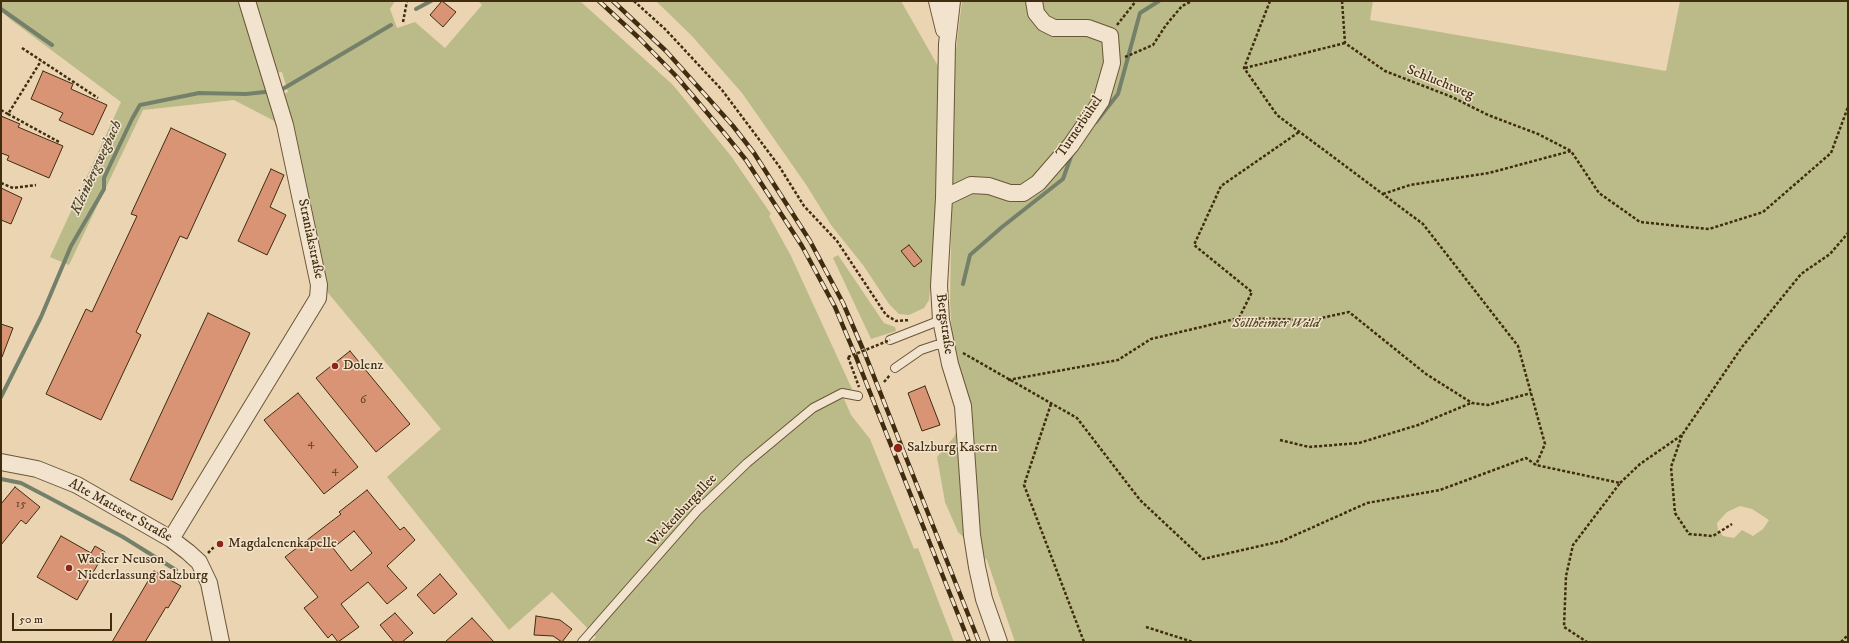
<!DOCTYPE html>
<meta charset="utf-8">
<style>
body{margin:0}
#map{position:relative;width:1849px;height:643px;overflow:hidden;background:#ead4b2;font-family:"IM FELL DW Pica",serif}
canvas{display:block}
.frame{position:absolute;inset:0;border:2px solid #402c0f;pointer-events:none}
.scale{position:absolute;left:12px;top:613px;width:100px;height:18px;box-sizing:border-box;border:2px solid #402c0f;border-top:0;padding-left:5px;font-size:12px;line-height:14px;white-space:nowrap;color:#402c0f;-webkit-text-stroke:3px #f1e3cd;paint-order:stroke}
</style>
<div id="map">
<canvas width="1849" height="643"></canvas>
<div class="frame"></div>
<div class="scale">50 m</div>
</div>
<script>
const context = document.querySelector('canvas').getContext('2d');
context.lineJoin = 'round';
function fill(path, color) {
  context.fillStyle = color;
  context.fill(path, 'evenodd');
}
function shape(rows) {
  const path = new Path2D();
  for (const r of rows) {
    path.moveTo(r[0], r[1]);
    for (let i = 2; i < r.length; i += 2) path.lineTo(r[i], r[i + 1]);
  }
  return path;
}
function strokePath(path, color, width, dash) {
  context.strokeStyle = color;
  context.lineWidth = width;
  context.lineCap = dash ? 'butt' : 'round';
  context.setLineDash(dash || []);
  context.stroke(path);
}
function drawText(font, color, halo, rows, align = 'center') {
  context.font = font + ' "IM FELL DW Pica",serif';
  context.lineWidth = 3;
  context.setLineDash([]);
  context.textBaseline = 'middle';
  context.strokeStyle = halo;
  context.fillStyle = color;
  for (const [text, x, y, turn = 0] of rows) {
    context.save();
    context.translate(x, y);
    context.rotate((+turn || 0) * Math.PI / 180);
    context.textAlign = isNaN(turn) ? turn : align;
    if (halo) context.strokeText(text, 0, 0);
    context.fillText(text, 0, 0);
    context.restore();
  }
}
fill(shape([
 [1,1,395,1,390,9,397,28,415,22,445,48,482,5,478,1,580,1,673,85,731,156,771,214,769,216,791,256,852,389,842,394,851,415,870,439,914,549,918,548,954,642,591,642,596,637,552,592,509,630,387,477,441,429,324,288,280,96,288,92,282,72,264,74,282,125,234,100,143,110,69,265,50,257,121,102,11,20,1,11],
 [656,1,901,1,938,66,935,232,929,300,924,308,909,315,899,314,889,304,863,265,831,225,807,186,742,93,692,36],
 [962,1,1373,1,1370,20,1666,71,1680,1,1848,1,1848,642,1015,642,987,560,958,532,945,502,937,457,954,437,968,406,953,354,950,302,954,66],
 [1740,506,1752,509,1769,520,1763,529,1753,536,1742,530,1734,538,1723,536,1718,530,1717,523,1727,512],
 [838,255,884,323,895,327,896,331,871,339,833,258]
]), '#bbbb89');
strokePath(shape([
 [1,9,52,45],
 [416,9,431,1],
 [281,90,391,25],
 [1096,122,1118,94,1140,13,1159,1],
 [963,284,970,255,1002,227,1063,179,1073,151],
 [1,397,41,317,71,246,104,189,104,178,111,163,132,119,140,105,199,93,246,94,265,92],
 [1,479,21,483,44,495,123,537,176,570]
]), '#75806b', 4);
const building = shape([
 [442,1,456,12,443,27,430,15,442,1],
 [43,71,73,84,71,89,107,105,93,135,59,120,63,113,31,99,43,71],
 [1,116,20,124,18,127,63,146,49,178,7,160,9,156,1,153,1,116],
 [171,128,226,154,187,239,180,236,136,332,141,335,101,420,46,394,86,309,92,312,137,216,131,214,171,128],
 [271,169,284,175,270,207,286,215,267,255,238,241,271,169],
 [1,188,22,198,11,224,1,220,1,188],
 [909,245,922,261,914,267,901,251,909,245],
 [208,313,250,333,172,500,130,480,208,313],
 [1,324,13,328,2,357,1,357,1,324],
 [350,351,410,424,376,452,316,378,350,351],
 [925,386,940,425,922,431,908,393,925,386],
 [298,393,358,467,324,494,264,420,298,393],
 [15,487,40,507,26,524,21,520,1,545,1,504,15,487],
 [367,490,400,530,404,527,415,540,387,566,407,588,387,604,368,582,341,604,359,627,338,642,332,634,328,638,304,608,318,597,285,557,341,514,339,512,367,490],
 [354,531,372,553,351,571,333,548,354,531],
 [61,536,91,553,95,546,105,552,77,600,37,577,61,536],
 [154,571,181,586,168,608,166,607,145,642,112,642,154,571],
 [440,574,457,594,434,614,417,595,440,574],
 [395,613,413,633,402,642,394,642,380,625,395,613],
 [536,616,560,620,572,629,562,642,553,636,534,635,536,616],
 [472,618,494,642,445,642,472,618]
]);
fill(building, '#d89474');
strokePath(building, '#402c0f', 1);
const service = shape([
 [890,340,941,320],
 [895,368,921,350,936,345,946,345],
 [582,642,697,511,747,463,813,408,842,393,858,396]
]);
const minor = shape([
 [937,1,944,30],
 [952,1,947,44,944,198,939,286,941,320,950,364,963,406,972,535,977,567,984,599,999,642],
 [944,198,971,185,989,186,1010,193,1023,193,1038,183,1071,145,1101,101,1112,63,1110,36,1088,28,1054,28,1044,23,1036,13,1034,1],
 [1,462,37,469,77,485,171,539,188,552,199,562,209,583,221,642],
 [171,539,318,298,319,285,285,125,247,1]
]);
strokePath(service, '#6a5638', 10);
strokePath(minor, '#6a5638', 18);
strokePath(shape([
 [634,1,665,29,722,90,779,166,804,206,837,241,886,315,896,321,910,320],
 [1270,1,1244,68,1277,115,1423,224,1518,346,1545,444,1536,465],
 [1342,1,1345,43,1385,71,1452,97,1488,115,1538,134,1571,151],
 [403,22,407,1],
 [1117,25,1136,1],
 [22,48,98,98],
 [1125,57,1153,45,1166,25,1182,6,1192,1],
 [1245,68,1345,43],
 [1,110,8,114,41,61],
 [8,114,59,142],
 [1,183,13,188,36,185],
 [1383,194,1410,185,1489,173,1571,151,1599,193,1640,222,1709,229,1763,212,1831,153,1848,107],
 [1239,318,1252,292,1194,245,1221,186,1299,132],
 [963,353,1077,418,1140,500,1203,559,1282,541,1367,503,1440,490,1526,458,1536,465,1620,483,1573,545,1566,576,1564,627,1587,642],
 [848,357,859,387],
 [1008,380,1118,360,1151,339,1239,318,1312,320,1349,312,1426,374,1472,403,1488,405,1531,393],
 [884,382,890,375],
 [1051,404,1024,485,1084,642],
 [1682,435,1671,467,1675,513,1689,534,1713,536,1732,524],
 [1280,440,1309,447,1359,443,1418,425,1471,403],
 [1620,483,1640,464,1682,435,1742,347,1801,274,1830,254,1848,233],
 [208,553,214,547],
 [1146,627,1193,642],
 [1841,642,1848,635]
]), '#402c0f', 2.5, [3, 2]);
strokePath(service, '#f1e3cd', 8);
strokePath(minor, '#f1e3cd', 16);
const rail = shape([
 [599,1,639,38,677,77,725,134,746,160,802,246,835,307,856,357,969,642],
 [613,1,666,51,733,126,754,153,810,241,843,303,865,354,979,642]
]);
strokePath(rail, '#402c0f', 4.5);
strokePath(rail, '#f1e3cd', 3, [9]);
strokePath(shape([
 [848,357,890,340]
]), '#402c0f', 2.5, [3, 2]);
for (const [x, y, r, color] of [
 [335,366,4,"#8f2418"],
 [898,448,5,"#8f2418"],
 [220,544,4,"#8f2418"],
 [69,568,4,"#8f2418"]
]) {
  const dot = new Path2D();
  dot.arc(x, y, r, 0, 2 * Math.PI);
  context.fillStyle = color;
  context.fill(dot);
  strokePath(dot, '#f1e3cd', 1.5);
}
drawText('12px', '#664628', null, [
 ["6",363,401],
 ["4",311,444],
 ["4",335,471],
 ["15",21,505]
]);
drawText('14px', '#402c0f', '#f1e3cd', [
 ["Schluchtweg",1440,83,22],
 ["Turnerbühel",1080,127,-56],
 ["Straniakstraße",310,239,78],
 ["Bergstraße",944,324,82],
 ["Alte Mattseer Straße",120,511,29],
 ["Wickenburgallee",683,511,-47]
]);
drawText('italic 14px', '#594927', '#f1e3cd', [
 ["Söllheimer Wald",1276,324]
]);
drawText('14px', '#402c0f', '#f1e3cd', [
 ["Dolenz",343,366],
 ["Salzburg Kasern",907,448],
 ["Magdalenenkapelle",228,544],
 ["Wacker Neuson",77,560],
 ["Niederlassung Salzburg",77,576]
], 'left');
drawText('italic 15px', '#52482e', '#f1e3cd', [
 ["Kleinbergwegbach",97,168,-65]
]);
</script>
